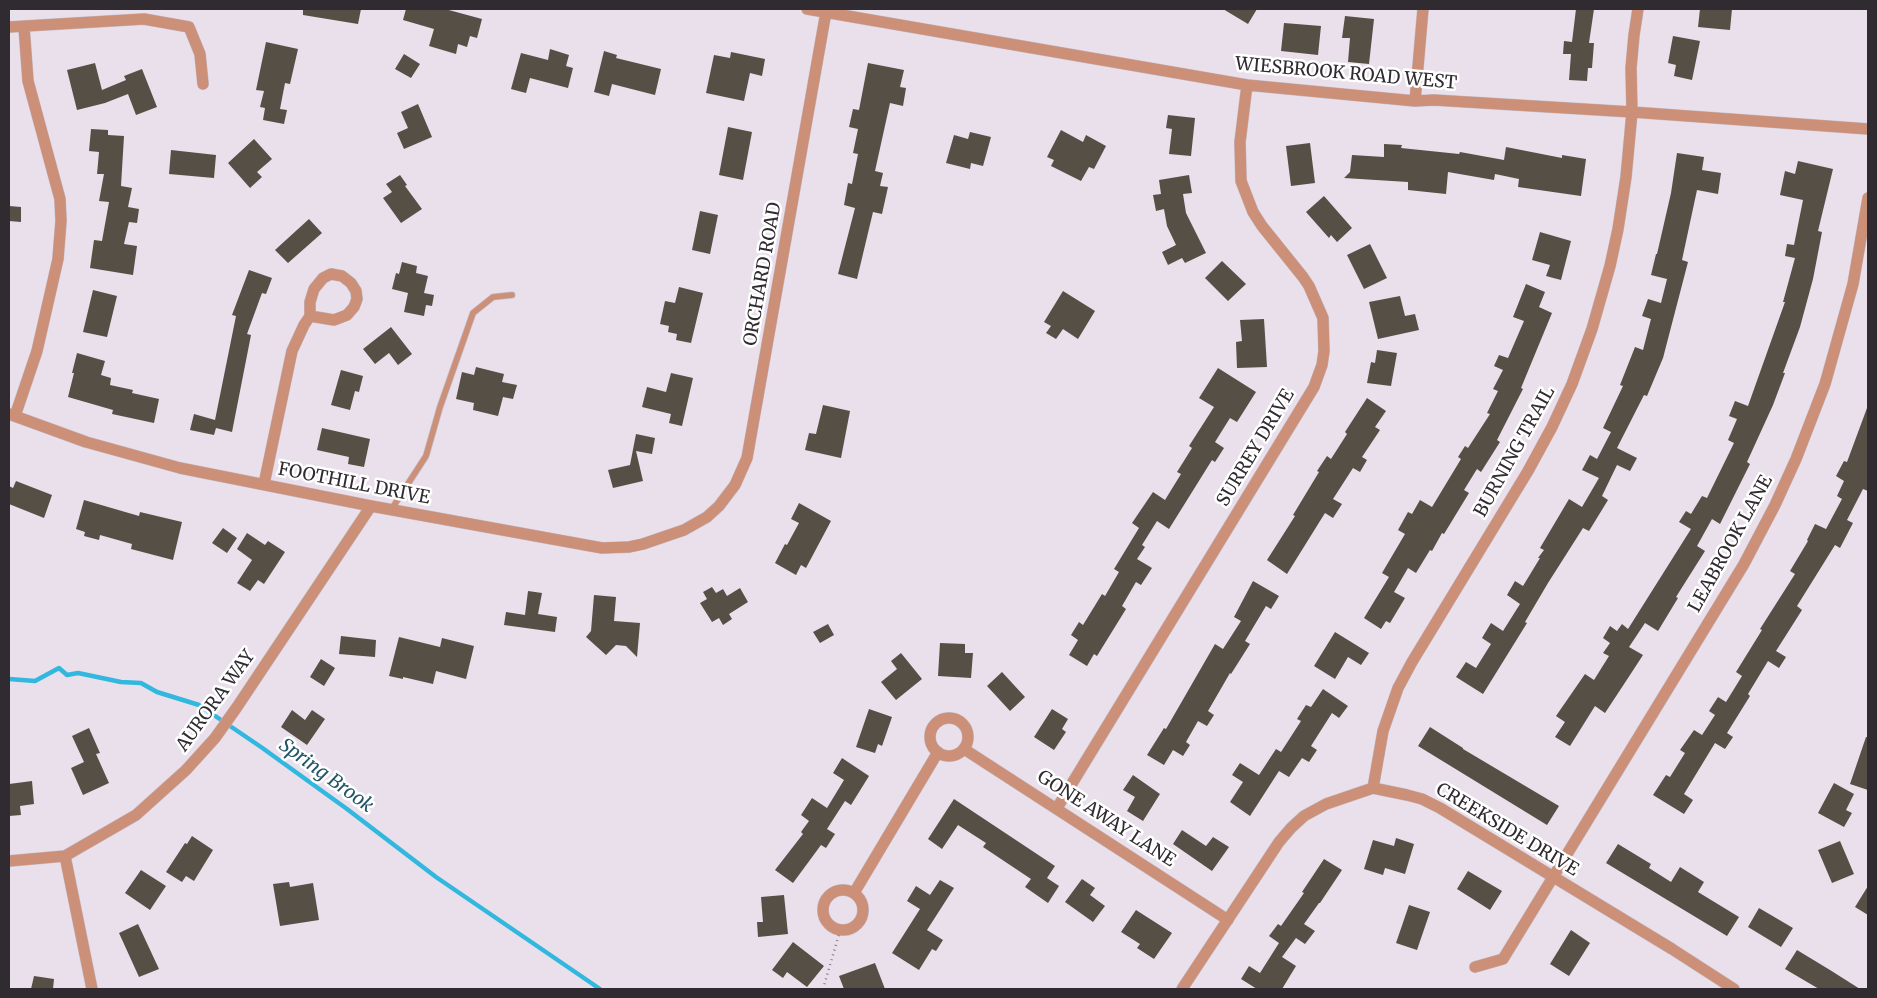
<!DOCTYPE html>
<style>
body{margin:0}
#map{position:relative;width:1877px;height:998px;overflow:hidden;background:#e9e0eb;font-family:Merriweather,serif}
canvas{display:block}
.frame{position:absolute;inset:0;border:10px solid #2f2b30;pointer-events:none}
</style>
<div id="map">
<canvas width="1877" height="998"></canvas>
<div class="frame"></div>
</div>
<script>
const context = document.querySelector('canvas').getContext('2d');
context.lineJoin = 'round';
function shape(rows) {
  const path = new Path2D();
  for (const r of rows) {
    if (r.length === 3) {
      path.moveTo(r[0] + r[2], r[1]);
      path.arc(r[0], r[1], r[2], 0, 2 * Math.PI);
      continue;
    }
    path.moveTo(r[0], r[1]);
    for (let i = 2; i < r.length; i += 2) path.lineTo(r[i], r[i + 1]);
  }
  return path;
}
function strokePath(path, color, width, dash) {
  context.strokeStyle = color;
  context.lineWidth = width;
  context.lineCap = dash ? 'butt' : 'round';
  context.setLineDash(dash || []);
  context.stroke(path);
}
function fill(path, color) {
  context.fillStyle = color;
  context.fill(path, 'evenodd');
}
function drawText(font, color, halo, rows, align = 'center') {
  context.font = font + ' Merriweather,serif';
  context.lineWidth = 5;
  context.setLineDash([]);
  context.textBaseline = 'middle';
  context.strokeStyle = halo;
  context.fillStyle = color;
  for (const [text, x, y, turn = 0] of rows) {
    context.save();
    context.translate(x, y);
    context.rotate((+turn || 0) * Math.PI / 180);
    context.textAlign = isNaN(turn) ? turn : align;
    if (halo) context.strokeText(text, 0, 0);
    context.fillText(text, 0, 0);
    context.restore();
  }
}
strokePath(shape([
 [9,679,35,681,59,668,67,675,78,673,121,682,141,683,157,692,199,705,261,747,347,809,436,877,600,989]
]), '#32b8de', 4.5);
fill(shape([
 [303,9,361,9,358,24,303,15],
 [406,9,445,9,482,19,477,38,470,36,467,47,458,44,456,54,429,46,434,29,403,20],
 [1223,9,1257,9,1248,24],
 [1576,9,1594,9,1589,43,1594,43,1592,68,1588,68,1587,81,1569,80,1571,54,1563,54,1564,41,1572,42],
 [1700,9,1732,9,1730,30,1698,27],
 [1345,16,1374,19,1369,64,1348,62,1350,38,1342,38],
 [1284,23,1321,26,1318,55,1281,51],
 [1673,36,1700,41,1692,80,1674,76,1676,65,1668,63],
 [266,42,298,49,290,84,285,83,280,109,287,110,284,124,263,120,265,108,260,107,264,91,256,90],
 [550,49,569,55,566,66,573,68,568,88,530,78,526,93,511,89,521,53,548,60],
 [604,51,617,55,616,58,661,69,655,95,612,84,609,96,594,92],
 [731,52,765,59,762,76,750,73,744,101,706,93,714,55,730,58],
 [404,54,420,64,411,78,395,69],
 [95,63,102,90,126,80,124,76,142,69,157,107,136,115,128,94,105,103,77,110,67,70],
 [868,63,904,70,900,87,906,88,903,106,890,103,875,171,883,173,880,186,888,187,882,214,873,212,857,279,838,274,855,208,844,205,848,183,852,184,858,154,853,153,858,129,849,127,853,109,859,110],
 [418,104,432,137,404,149,397,133,408,128,401,112],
 [1168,115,1195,118,1191,156,1169,154,1172,129,1166,128],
 [728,127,752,132,743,180,719,175],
 [91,129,108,130,108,135,124,136,121,186,132,188,128,207,139,209,137,223,129,222,124,244,137,246,133,275,90,268,94,240,102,241,109,202,99,201,104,174,97,174,99,152,89,151],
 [1061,130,1083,142,1086,135,1106,146,1094,169,1089,167,1081,181,1051,166,1054,160,1047,157],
 [970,132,991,137,983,166,971,163,970,169,946,163,954,135,968,139],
 [254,139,272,159,257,172,262,177,250,188,228,163],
 [1310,143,1315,183,1291,186,1286,146],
 [1384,144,1402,145,1401,148,1459,154,1460,152,1504,160,1506,147,1562,158,1562,155,1586,159,1581,196,1518,187,1519,179,1495,174,1494,180,1448,172,1446,194,1408,190,1408,182,1344,178,1350,172,1352,155,1384,157],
 [171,150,216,155,214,178,169,174],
 [1677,153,1704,157,1702,170,1721,173,1718,194,1697,190,1682,260,1688,262,1663,358,1647,396,1644,395,1617,448,1637,458,1630,471,1617,465,1602,496,1608,500,1589,531,1583,528,1548,583,1525,622,1527,623,1483,694,1456,677,1466,662,1476,668,1491,644,1482,638,1491,623,1503,631,1520,604,1507,595,1515,581,1523,586,1540,558,1538,558,1544,550,1540,548,1569,499,1582,507,1599,478,1582,470,1590,455,1597,459,1611,432,1603,428,1623,386,1620,385,1635,347,1643,350,1651,319,1642,316,1648,299,1661,303,1667,279,1651,275,1656,254,1657,254,1671,193],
 [1798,161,1833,169,1818,231,1822,232,1813,279,1800,327,1783,373,1785,373,1773,405,1747,462,1750,464,1720,524,1712,519,1697,546,1705,551,1676,597,1678,598,1658,631,1645,623,1629,647,1643,655,1630,675,1605,713,1595,706,1570,746,1555,737,1565,722,1556,716,1585,674,1594,680,1609,656,1603,653,1610,643,1603,638,1610,626,1617,631,1622,624,1628,629,1691,529,1679,522,1686,511,1691,514,1702,496,1707,498,1734,443,1728,440,1737,419,1729,416,1735,401,1748,406,1785,302,1783,302,1795,258,1785,256,1787,244,1794,245,1803,200,1780,195,1785,171,1795,174],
 [400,175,407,185,405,186,422,209,401,223,383,198,392,192,386,184],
 [1189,175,1192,193,1183,194,1186,213,1206,253,1185,263,1182,258,1168,265,1162,252,1176,245,1167,226,1164,209,1156,211,1153,195,1161,194,1159,180],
 [1324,196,1352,228,1337,242,1331,235,1329,238,1306,212],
 [9,206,21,207,21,222,9,221],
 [700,211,718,215,710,254,692,250],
 [309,219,322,233,288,263,275,250],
 [1540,232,1571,241,1561,280,1546,276,1550,265,1532,260],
 [1370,244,1387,278,1364,289,1347,255],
 [1222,261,1246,284,1228,301,1205,278],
 [402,262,417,266,416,273,428,276,424,293,434,295,432,306,426,305,424,316,404,312,408,293,392,289,396,273,399,274],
 [249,270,272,278,266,294,262,293,247,334,251,335,232,432,216,428,214,435,190,430,194,414,215,420,236,316,232,315],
 [1526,284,1545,292,1539,307,1552,313,1521,388,1523,389,1497,440,1500,442,1481,472,1477,469,1464,490,1469,493,1444,534,1442,533,1432,551,1430,550,1416,573,1408,568,1394,592,1405,598,1390,623,1386,621,1381,629,1364,618,1389,577,1382,573,1405,534,1398,530,1408,512,1412,514,1420,500,1432,507,1461,459,1458,457,1465,446,1468,448,1490,414,1487,413,1498,391,1493,389,1503,370,1494,366,1499,355,1508,358,1524,321,1513,317],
 [679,287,703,293,691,343,676,340,677,334,668,332,669,326,660,324,665,301,675,303],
 [93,290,117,296,107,337,83,332],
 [1063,291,1095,311,1078,339,1063,329,1056,339,1046,333,1051,326,1044,322],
 [1400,296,1405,316,1415,314,1419,330,1378,339,1369,302],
 [1264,319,1267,367,1237,368,1236,342,1242,341,1240,320],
 [391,327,412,354,398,365,389,353,375,364,363,349],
 [1377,350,1397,353,1391,386,1367,383,1371,362,1375,363],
 [77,353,105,361,101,375,111,378,110,385,133,390,132,393,159,399,154,423,112,414,113,410,68,397,74,373,72,373],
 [476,367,504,374,502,382,517,385,513,399,503,397,498,416,473,410,474,403,456,399,462,372,474,375],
 [1218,368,1256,392,1237,422,1230,418,1215,442,1224,448,1215,462,1212,460,1169,529,1157,521,1142,545,1145,547,1137,559,1152,568,1141,585,1136,582,1122,606,1126,609,1097,656,1094,654,1087,666,1069,655,1078,640,1071,635,1079,622,1083,625,1102,594,1105,596,1119,572,1114,569,1139,528,1132,523,1153,492,1165,500,1181,474,1177,472,1192,448,1189,446,1214,407,1199,398],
 [341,370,363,376,359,392,355,391,350,410,331,405],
 [671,373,693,378,682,426,669,423,671,414,642,407,647,387,666,392],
 [1367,398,1386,411,1375,427,1380,430,1362,457,1367,460,1360,472,1353,468,1333,499,1342,504,1333,518,1325,513,1287,574,1267,560,1295,516,1293,515,1319,472,1317,471,1327,456,1331,459,1347,434,1345,432],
 [823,405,850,411,841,458,805,450,809,433,816,434],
 [1867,408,1868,491,1863,489,1847,520,1853,523,1840,548,1835,545,1797,606,1802,610,1776,651,1786,657,1779,668,1768,661,1748,694,1750,696,1727,733,1733,737,1725,749,1715,743,1684,794,1693,800,1684,814,1653,795,1666,775,1670,777,1685,753,1680,750,1694,730,1702,735,1715,715,1709,711,1718,697,1726,702,1742,676,1736,672,1762,630,1760,629,1795,574,1790,571,1808,541,1807,540,1815,524,1826,529,1842,499,1837,496,1844,481,1836,476,1844,461,1847,462],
 [322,428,370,439,364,467,348,464,349,457,317,450],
 [636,434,655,438,652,454,636,451,643,481,613,488,608,470,630,465],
 [16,481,52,495,44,518,9,504,9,486,13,488],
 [84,500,139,516,140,512,182,522,173,560,131,549,132,544,100,535,99,540,84,536,85,532,76,529],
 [799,503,831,521,806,568,801,565,796,575,775,563,785,544,787,545,799,523,791,519],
 [223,528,237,538,227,553,212,543],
 [247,533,265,545,268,541,285,552,264,584,258,580,250,591,237,583,252,560,237,549],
 [1253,581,1279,596,1271,609,1266,606,1245,641,1250,644,1231,674,1230,673,1208,711,1214,715,1207,726,1198,721,1186,742,1190,745,1183,756,1173,750,1164,765,1147,755,1164,728,1166,729,1215,644,1223,649,1241,621,1234,617],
 [712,587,716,593,723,589,727,596,740,588,748,602,729,614,732,619,723,625,719,618,712,622,700,603,707,599,703,592],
 [528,591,542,593,538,614,557,617,555,632,504,625,506,612,525,615],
 [594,595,616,597,614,621,640,623,637,657,626,646,616,645,606,655,586,637,591,631],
 [828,624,834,635,820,643,813,632],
 [1335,632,1369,653,1361,665,1348,657,1335,679,1314,666],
 [341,636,376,640,375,657,339,654],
 [399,637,440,647,442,638,474,646,466,679,436,671,433,684,403,677,403,679,389,676],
 [940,643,965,644,965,653,973,653,971,678,938,676],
 [901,653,922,679,896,700,881,682,897,669,891,661],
 [321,659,335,668,324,686,310,677],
 [1002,672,1025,697,1010,711,987,686],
 [1323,689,1348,706,1339,718,1332,713,1311,746,1317,750,1309,762,1302,758,1289,777,1279,771,1250,816,1230,802,1243,782,1232,775,1240,763,1259,775,1276,749,1281,752,1301,721,1297,719,1306,705,1311,707],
 [869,709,892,717,882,746,878,744,875,753,856,747],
 [1052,709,1068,719,1062,729,1066,732,1054,750,1034,737],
 [292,710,305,720,312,710,325,719,307,745,281,727],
 [1430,727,1463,748,1463,749,1559,806,1547,825,1418,746],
 [89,728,100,753,96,754,109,783,83,795,71,768,84,762,72,736],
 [1866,737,1868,737,1868,790,1850,784],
 [842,758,869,776,851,805,845,801,827,829,835,834,826,848,821,845,793,883,775,870,803,834,801,832,809,821,801,815,812,798,827,808,844,780,833,773],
 [1133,775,1160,794,1143,821,1127,811,1135,797,1123,790],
 [32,781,34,804,20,806,21,815,9,816,9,784],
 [1834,783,1854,794,1846,810,1852,813,1844,827,1818,813],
 [954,799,1055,866,1047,878,1059,886,1048,903,1025,887,1031,879,983,847,986,843,958,825,942,849,928,839],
 [1182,830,1206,846,1213,837,1229,847,1212,871,1173,844],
 [192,836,213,850,194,881,186,876,182,882,166,872,185,843,187,844],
 [1396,838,1414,844,1405,874,1385,868,1383,875,1364,869,1373,840,1394,846],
 [1840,841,1854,874,1832,883,1818,850],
 [1618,844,1651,864,1649,868,1671,882,1680,867,1704,882,1698,892,1739,917,1727,936,1606,863],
 [1324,859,1342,870,1320,903,1319,903,1304,924,1315,931,1305,944,1296,938,1282,957,1296,966,1282,989,1257,989,1241,979,1249,966,1260,973,1279,943,1269,936,1278,924,1281,926,1304,893,1302,892],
 [141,870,166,886,150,910,125,893],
 [1468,871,1502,891,1490,910,1457,889],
 [1082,879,1095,888,1090,895,1105,906,1093,922,1065,902],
 [940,880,954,888,927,930,943,940,936,951,932,949,919,970,892,953,920,909,907,901,916,886,930,895],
 [289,882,290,887,313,883,319,920,280,926,273,884],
 [1868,886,1868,915,1855,907],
 [784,895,788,934,758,937,757,922,763,922,761,897],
 [1409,905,1430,912,1417,950,1396,943],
 [1759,908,1793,928,1781,947,1748,927],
 [1136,910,1172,933,1154,959,1137,948,1140,944,1121,932],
 [138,924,159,969,139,977,119,933],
 [1571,930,1590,943,1569,976,1550,964],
 [793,942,824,966,807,987,787,972,783,978,772,970],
 [1797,950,1830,970,1860,989,1819,989,1785,969],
 [875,963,885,989,844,989,839,976],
 [34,976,54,979,53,989,31,989]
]), '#554f45');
const service = shape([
 [391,510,426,456,440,407,473,313,493,297,512,295]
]);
const minor = shape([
 [807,9,1247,85,1415,101,1434,100,1632,112,1868,129],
 [9,27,144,19,189,27,200,54,203,84],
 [1415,101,1423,9],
 [9,414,86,442,180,468,371,506,602,548,629,547,643,544,684,530,707,517,719,506,735,485,747,458,826,12],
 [15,416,37,351,58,259,61,221,60,199,28,81,24,27],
 [264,484,292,351,304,325,310,316,310,302,314,289,323,278,331,274,342,276,351,283,356,291,357,299,354,307,347,315,334,320,310,316],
 [949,737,19],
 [964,749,1228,920],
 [1373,788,1383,731,1398,688,1412,662,1528,471,1552,427,1572,384,1592,329,1610,266,1618,229,1626,177,1632,112,1631,68,1634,35,1638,9],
 [1057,808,1314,387,1322,365,1324,351,1323,318,1309,286,1303,277,1262,226,1253,212,1241,181,1240,142,1247,85],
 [65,856,92,989],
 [9,861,65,856,136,815,186,770,215,738,237,707,371,506],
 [843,910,20],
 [854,893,938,752],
 [1475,967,1503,959,1744,564,1775,505,1796,459,1825,384,1853,284,1868,198],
 [1182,989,1279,842,1291,828,1304,816,1326,804,1373,788,1407,795,1422,799,1440,808,1672,949,1734,989]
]);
strokePath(service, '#c4bcc6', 7);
strokePath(minor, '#c4bcc6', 12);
strokePath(shape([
 [823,989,840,931]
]), '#837d85', 2.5, [1, 4]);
strokePath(service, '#cc8f78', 5.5);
strokePath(minor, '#cc8f78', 11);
drawText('18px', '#2f2b30', '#fff', [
 ["WIESBROOK ROAD WEST",1346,74,5],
 ["ORCHARD ROAD",763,274,-80],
 ["SURREY DRIVE",1256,448,-59],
 ["BURNING TRAIL",1515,452,-61],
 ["FOOTHILL DRIVE",354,484,11],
 ["LEABROOK LANE",1731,544,-61],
 ["AURORA WAY",216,701,-54],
 ["GONE AWAY LANE",1106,819,33],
 ["CREEKSIDE DRIVE",1507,830,31]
]);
drawText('italic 19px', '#235767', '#fff', [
 ["Spring Brook",326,776,36]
]);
</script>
